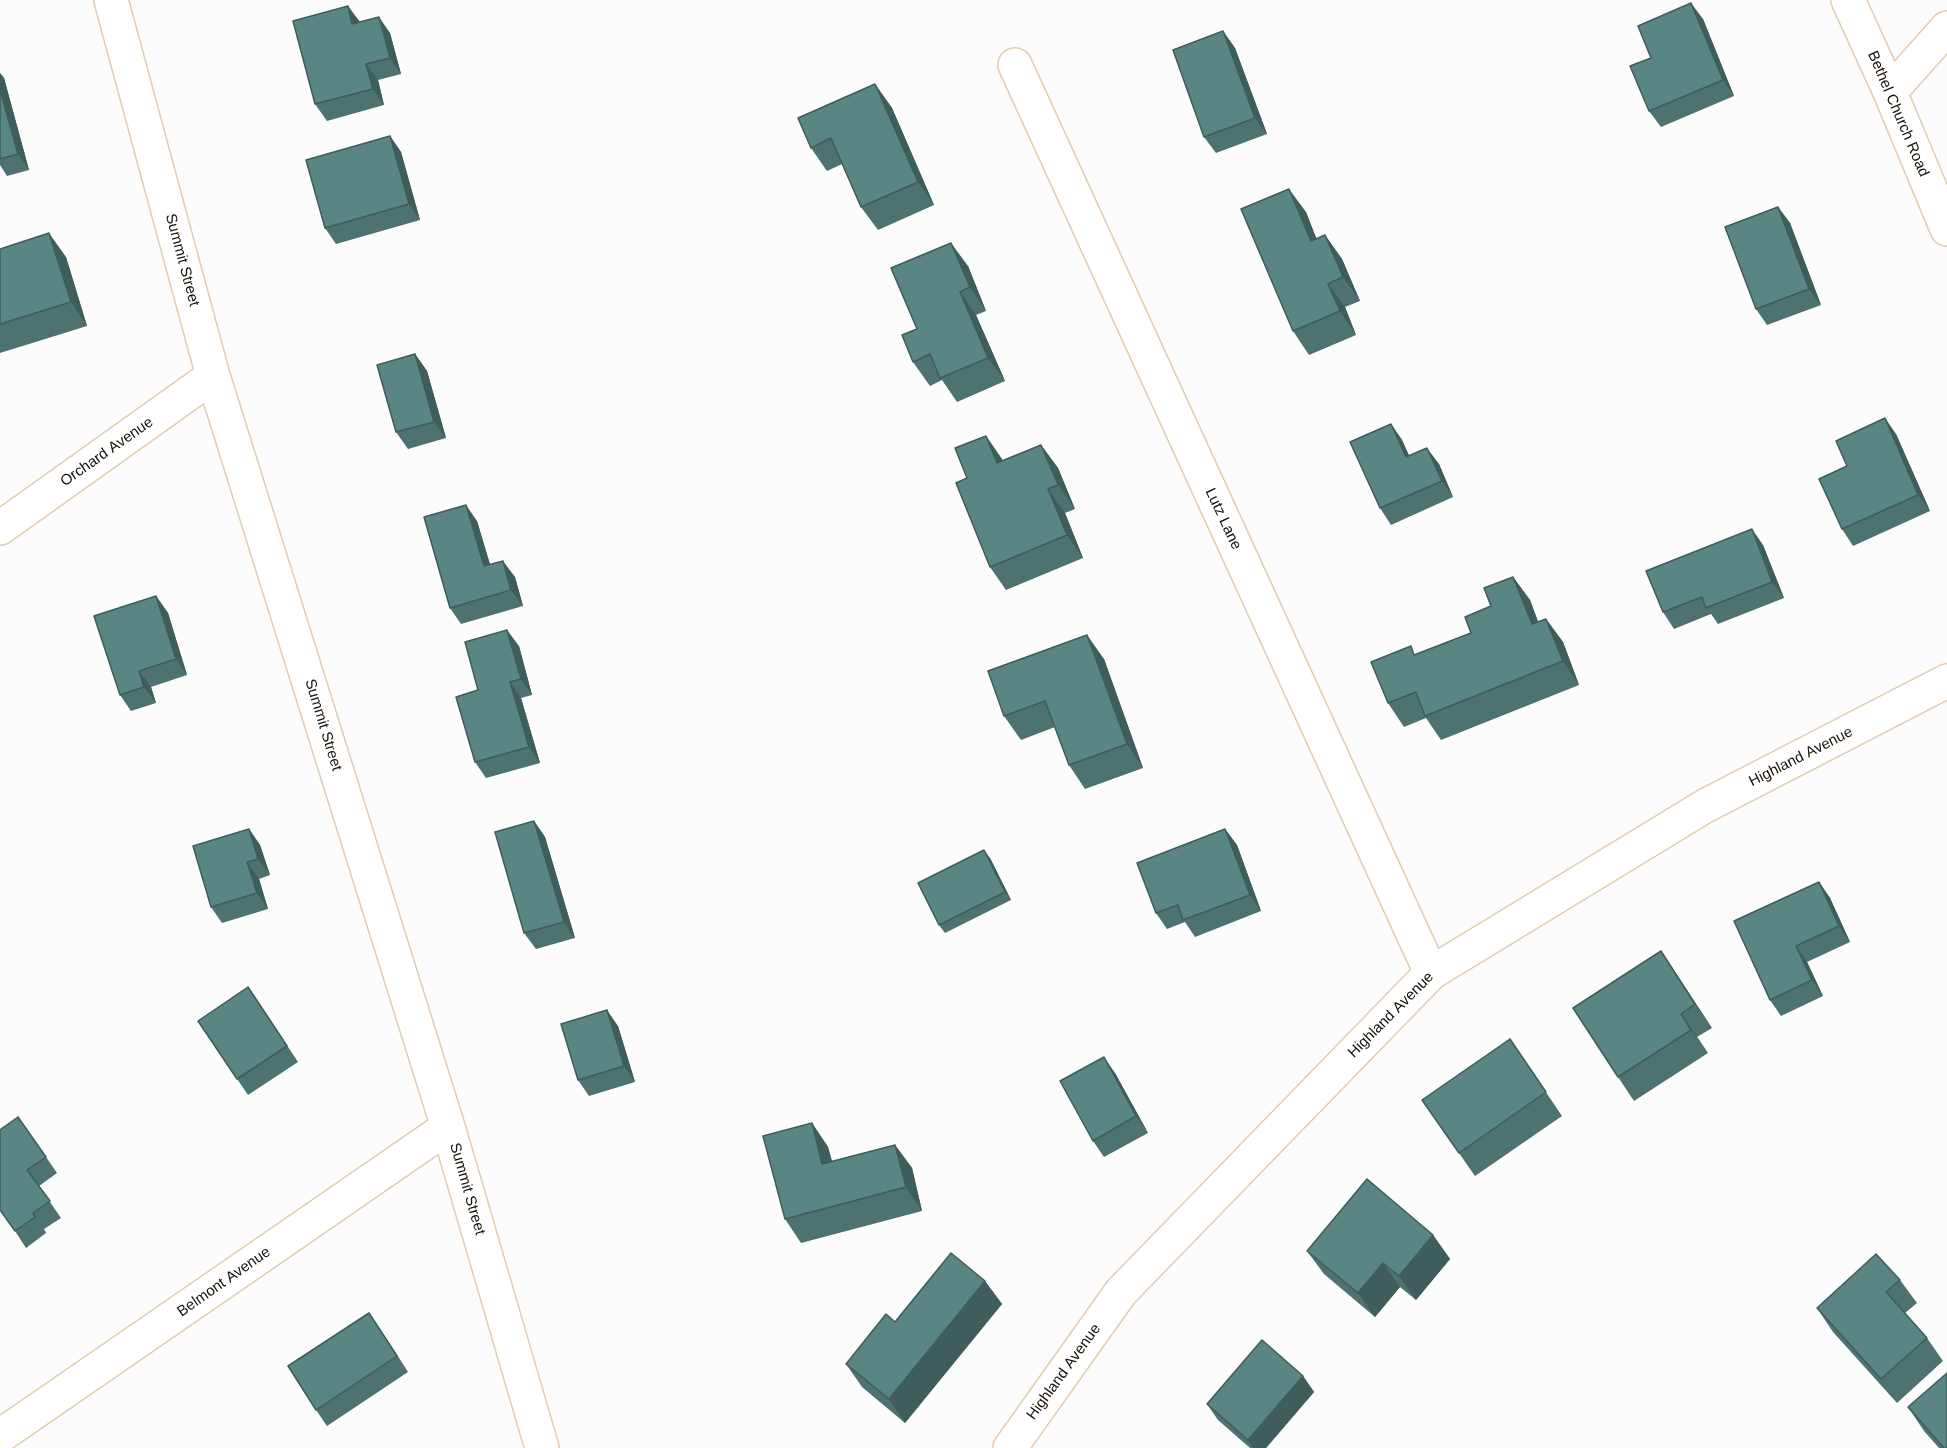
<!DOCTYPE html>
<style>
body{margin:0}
canvas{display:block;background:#fcfcfc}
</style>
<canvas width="1947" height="1448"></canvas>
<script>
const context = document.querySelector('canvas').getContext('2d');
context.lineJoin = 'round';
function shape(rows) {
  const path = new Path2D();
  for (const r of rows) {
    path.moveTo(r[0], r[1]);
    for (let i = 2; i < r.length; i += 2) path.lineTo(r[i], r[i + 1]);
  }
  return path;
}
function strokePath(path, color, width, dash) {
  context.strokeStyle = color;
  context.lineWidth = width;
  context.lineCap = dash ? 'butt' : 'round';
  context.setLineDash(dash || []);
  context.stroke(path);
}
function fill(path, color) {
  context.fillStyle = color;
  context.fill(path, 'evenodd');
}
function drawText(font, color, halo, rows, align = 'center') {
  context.font = font + ' Arial,sans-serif';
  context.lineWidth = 6;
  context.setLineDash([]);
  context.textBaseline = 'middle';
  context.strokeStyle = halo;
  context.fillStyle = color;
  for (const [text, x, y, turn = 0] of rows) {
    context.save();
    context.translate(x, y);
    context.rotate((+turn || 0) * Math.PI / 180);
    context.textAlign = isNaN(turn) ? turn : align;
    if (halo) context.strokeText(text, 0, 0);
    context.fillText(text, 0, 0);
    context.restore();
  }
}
const minor = shape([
 [111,0,213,376,448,1127,542,1448],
 [1848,0,1890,92,1947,229],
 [1015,65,1431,973],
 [1890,92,1947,28],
 [0,528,213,376],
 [0,1436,448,1127],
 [1010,1448,1121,1292,1431,973,1705,806,1947,681]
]);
strokePath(minor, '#e5cbae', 36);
strokePath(minor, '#fff', 33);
fill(shape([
 [1703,19,1734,96,1661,127,1649,111,1651,58],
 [359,22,390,33,401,74,378,80,384,105,327,121,315,104],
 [1223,31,1235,48,1267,134,1216,153,1204,137],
 [0,73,4,78,29,170,7,176,0,165],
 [875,84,892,108,934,205,878,230,861,207,842,164,827,171,811,148],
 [390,136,401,152,420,220,336,244,325,228],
 [1778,207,1790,223,1821,305,1767,325,1756,309],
 [1306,212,1316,239,1325,235,1342,259,1360,301,1345,307,1356,335,1309,355,1293,331],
 [0,249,66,257,87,326,0,353],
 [968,266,986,311,976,315,1005,381,957,402,942,380,930,386,913,362,917,329],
 [415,354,427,371,446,438,408,449,396,432],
 [1391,424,1402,440,1409,456,1439,464,1453,497,1391,525,1380,508],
 [1896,434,1930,511,1853,546,1842,529,1847,466],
 [986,436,1003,461,1041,445,1058,468,1075,509,1065,513,1083,558,1006,590,990,567,967,478],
 [477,521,490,564,515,577,523,606,461,624,450,608],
 [1763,545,1784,598,1718,624,1711,614,1674,629,1663,612],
 [1513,577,1530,600,1538,622,1546,619,1563,642,1579,685,1441,740,1426,718,1404,727,1388,703,1416,654,1471,633],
 [156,596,168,613,187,675,151,687,156,703,131,711,120,695],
 [519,646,532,695,521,698,540,763,486,778,475,762,478,690],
 [1104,659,1143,768,1085,789,1069,765,1055,727,1021,740,1004,716],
 [534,821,545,837,575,938,536,949,524,933],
 [249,829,260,845,270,875,259,879,268,909,222,923,211,907],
 [1225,829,1237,845,1261,911,1195,937,1185,922,1167,929,1156,913],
 [990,858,1011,900,945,933,939,925],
 [1819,882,1830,898,1850,942,1807,962,1823,996,1781,1016,1770,1000],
 [1661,951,1712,1028,1697,1037,1708,1053,1634,1101,1618,1077],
 [259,1003,298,1062,248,1095,198,1021],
 [618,1026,635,1082,589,1096,578,1080],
 [1510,1039,1562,1116,1475,1176,1422,1100],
 [1115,1073,1148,1133,1104,1157,1093,1141],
 [812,1123,828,1147,832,1161,895,1145,912,1168,922,1211,801,1243,785,1219],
 [0,1130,46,1157,57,1173,39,1186,61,1218,44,1229,46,1233,26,1248,15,1231],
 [1433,1235,1450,1259,1416,1300,1400,1287,1375,1317,1324,1274,1307,1251],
 [1900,1280,1917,1303,1905,1313,1927,1338,1943,1361,1897,1403,1833,1332,1817,1308],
 [985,1281,1002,1304,905,1423,862,1387,846,1364,895,1322],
 [380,1329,408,1372,327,1426,316,1410],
 [1303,1376,1314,1392,1266,1448,1250,1448,1218,1420,1207,1404],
 [1908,1407,1947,1448,1939,1448,1924,1431]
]), '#4d7270');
fill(shape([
 [1691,3,1703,19,1734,96,1723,80],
 [348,6,360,22,352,24],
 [379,17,390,33,401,74,390,58],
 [1223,31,1235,48,1267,134,1255,118],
 [366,64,378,80,384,105,373,89],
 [0,73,4,78,29,170,18,154,0,90],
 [875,84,892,108,934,205,918,182],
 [390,136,401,152,420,220,409,204],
 [1289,189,1306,212,1327,265,1311,241],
 [1778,207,1790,223,1821,305,1809,289],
 [49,233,66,257,87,326,71,302],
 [1325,235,1342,259,1360,301,1343,277],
 [951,243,968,266,986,311,970,287],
 [1328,284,1345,307,1356,335,1340,311],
 [960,292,976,315,1005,381,988,358],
 [415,354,427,371,446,438,434,422],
 [1885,418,1896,434,1930,511,1918,495],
 [1391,424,1402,440,1417,473,1406,457],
 [986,436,1002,459,1014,487,997,463],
 [1041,445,1058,468,1075,509,1058,485],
 [1427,448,1439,464,1453,497,1442,481],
 [1048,489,1065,513,1083,558,1067,535],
 [466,505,477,521,495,582,484,566],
 [1752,529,1763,545,1784,598,1772,582],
 [503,561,515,577,523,606,511,590],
 [1513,577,1530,600,1548,648,1532,624],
 [156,596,168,613,187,675,176,659],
 [1546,619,1563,642,1579,685,1563,661],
 [507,630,519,646,532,695,521,679],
 [1087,635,1104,659,1143,768,1127,744],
 [139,671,151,687,156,703,144,687],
 [510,682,521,698,540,763,529,747],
 [534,821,545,837,575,938,564,922],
 [249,829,260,845,270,875,258,859],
 [1225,829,1237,845,1261,911,1250,895],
 [984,850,990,858,1011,900,1005,892],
 [247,862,259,879,268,909,257,893],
 [1819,882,1830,898,1850,942,1839,926],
 [1796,946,1807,962,1823,996,1812,980],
 [1661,951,1677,975,1712,1028,1695,1004],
 [607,1010,618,1026,635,1082,624,1066],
 [1681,1014,1697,1037,1708,1053,1691,1030],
 [1104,1057,1115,1073,1148,1133,1136,1116],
 [812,1123,828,1147,839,1188,822,1164],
 [895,1145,912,1168,922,1211,906,1187],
 [1433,1235,1450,1259,1416,1300,1399,1276],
 [1383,1263,1400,1287,1375,1317,1358,1293],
 [985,1281,1002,1304,905,1423,889,1399],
 [369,1313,380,1329,408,1372,397,1356],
 [1303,1376,1314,1392,1266,1448,1253,1448,1248,1440]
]), '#3e5d5b');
const building = shape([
 [1691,3,1723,80,1649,111,1630,66,1651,58,1638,26,1691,3],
 [348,6,352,24,379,17,390,58,366,64,373,89,315,104,293,21,348,6],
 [1223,31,1255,118,1204,137,1173,50,1223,31],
 [875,84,918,182,861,207,831,138,811,148,798,118,875,84],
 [0,90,18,154,0,159,0,90],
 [390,136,409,204,325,228,306,160,390,136],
 [1289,189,1311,241,1325,235,1343,277,1328,284,1340,311,1293,331,1241,209,1289,189],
 [1778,207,1809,289,1756,309,1725,227,1778,207],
 [49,233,71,302,0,324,0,249,49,233],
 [951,243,970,287,960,292,988,358,940,378,930,354,913,362,902,335,917,329,891,268,951,243],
 [415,354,434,422,396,432,377,365,415,354],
 [1885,418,1918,495,1842,529,1819,479,1847,466,1836,441,1885,418],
 [1391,424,1406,457,1427,448,1442,481,1380,508,1350,442,1391,424],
 [986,436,997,463,1041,445,1058,485,1048,489,1067,535,990,567,956,483,967,478,955,448,986,436],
 [466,505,484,566,503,561,511,590,450,608,424,517,466,505],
 [1752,529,1772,582,1706,608,1702,597,1663,612,1646,571,1752,529],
 [1513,577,1532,624,1546,619,1563,661,1425,716,1416,692,1388,703,1371,662,1411,646,1414,655,1471,633,1465,617,1491,606,1484,588,1513,577],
 [156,596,176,659,139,671,144,687,120,695,94,616,156,596],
 [507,630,521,679,510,682,529,747,475,762,456,697,478,690,465,642,507,630],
 [1087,635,1127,744,1069,765,1045,701,1004,716,988,671,1087,635],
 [534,821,564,922,524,933,495,832,534,821],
 [249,829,258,859,247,862,257,893,211,907,193,846,249,829],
 [1225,829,1250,895,1183,920,1178,905,1156,913,1137,863,1225,829],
 [984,850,1005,892,939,925,918,883,984,850],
 [1819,882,1839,926,1796,946,1812,980,1770,1000,1734,921,1819,882],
 [1661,951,1695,1004,1681,1014,1691,1030,1618,1077,1573,1008,1661,951],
 [248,987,287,1046,237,1079,198,1021,248,987],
 [607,1010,624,1066,578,1080,561,1024,607,1010],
 [1510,1039,1546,1092,1459,1153,1422,1100,1510,1039],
 [1104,1057,1136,1116,1093,1141,1060,1081,1104,1057],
 [18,1117,46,1157,27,1170,50,1201,33,1213,35,1217,15,1231,0,1210,0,1130,18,1117],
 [812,1123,822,1164,895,1145,906,1187,785,1219,763,1136,812,1123],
 [1367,1179,1433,1235,1399,1276,1383,1263,1358,1293,1307,1251,1367,1179],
 [951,1253,985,1281,889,1399,846,1364,886,1314,895,1322,951,1253],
 [1876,1254,1900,1280,1886,1292,1927,1338,1881,1379,1817,1308,1876,1254],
 [369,1313,397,1356,316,1410,288,1366,369,1313],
 [1262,1340,1303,1376,1248,1440,1207,1404,1262,1340],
 [1947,1373,1947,1448,1944,1448,1908,1407,1947,1373]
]);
fill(building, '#598582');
strokePath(building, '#3e5d5b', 1.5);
drawText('15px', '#180f06', '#fff', [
 ["Bethel Church Road",1898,114,67],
 ["Summit Street",182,260,75],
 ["Orchard Avenue",107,452,-35],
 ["Lutz Lane",1223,519,65],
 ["Summit Street",323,725,73],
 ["Highland Avenue",1801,757,-27],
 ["Highland Avenue",1391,1015,-45],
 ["Summit Street",467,1189,74],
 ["Belmont Avenue",224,1282,-35],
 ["Highland Avenue",1064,1372,-54]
]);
</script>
